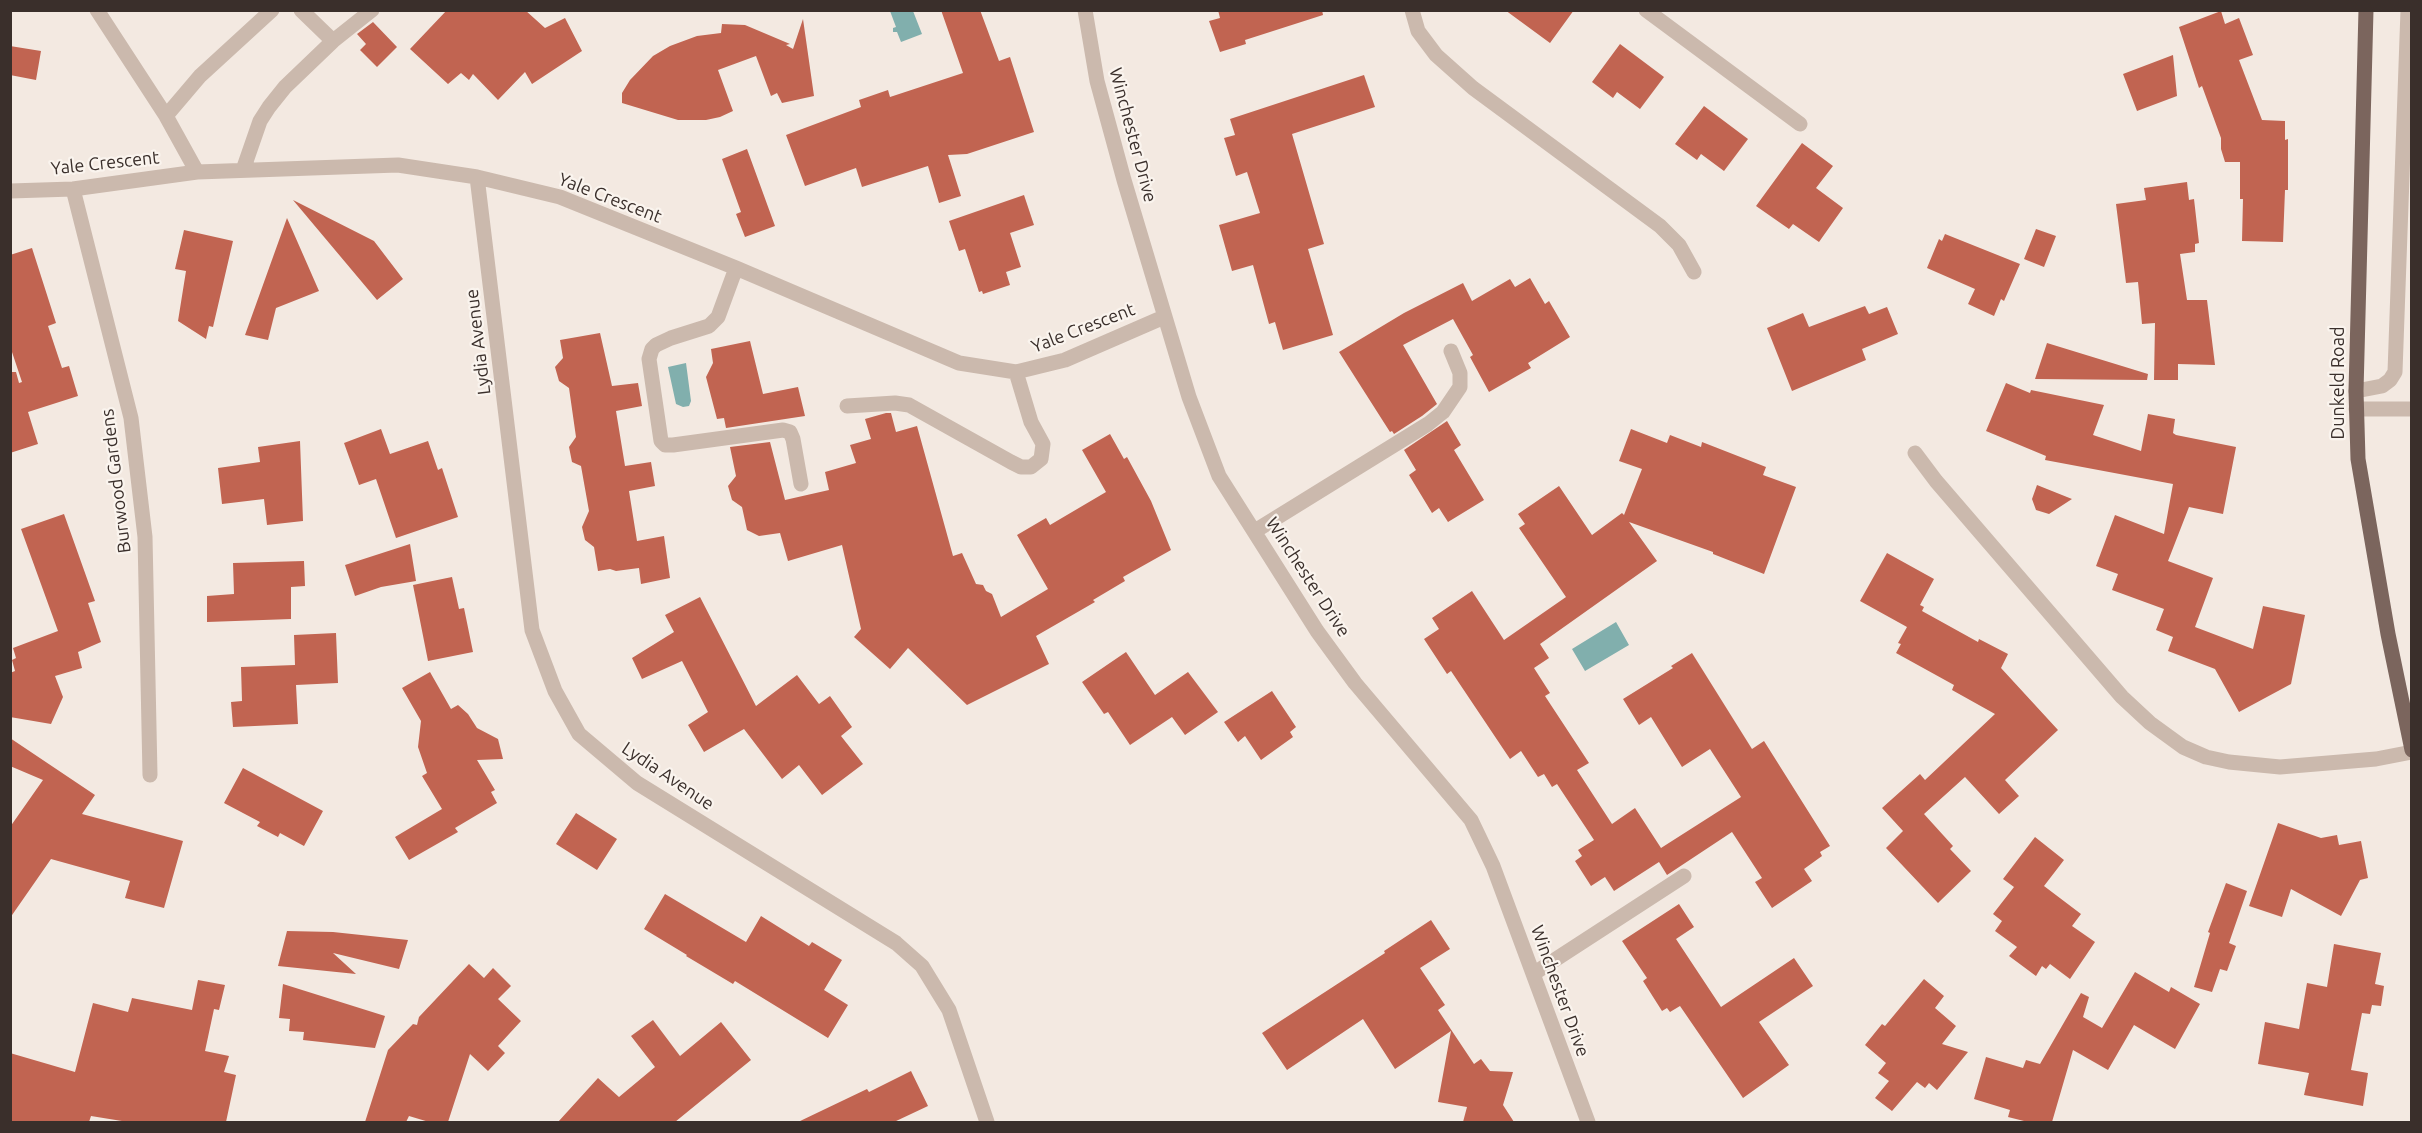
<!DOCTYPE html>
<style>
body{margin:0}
#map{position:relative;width:2422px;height:1133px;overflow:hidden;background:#f3e9e1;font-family:Ubuntu,sans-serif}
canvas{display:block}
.frame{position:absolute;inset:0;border:12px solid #3a2f2b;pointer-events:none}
</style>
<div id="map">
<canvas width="2422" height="1133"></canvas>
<div class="frame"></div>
</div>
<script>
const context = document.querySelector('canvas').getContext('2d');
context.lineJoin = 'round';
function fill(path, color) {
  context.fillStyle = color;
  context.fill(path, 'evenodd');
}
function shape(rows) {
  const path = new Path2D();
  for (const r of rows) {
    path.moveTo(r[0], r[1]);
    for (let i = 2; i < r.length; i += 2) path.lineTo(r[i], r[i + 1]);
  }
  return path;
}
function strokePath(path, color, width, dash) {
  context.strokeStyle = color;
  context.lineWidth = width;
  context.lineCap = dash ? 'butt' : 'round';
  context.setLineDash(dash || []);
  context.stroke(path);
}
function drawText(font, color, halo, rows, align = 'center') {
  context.font = font + ' Ubuntu,sans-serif';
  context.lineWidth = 4.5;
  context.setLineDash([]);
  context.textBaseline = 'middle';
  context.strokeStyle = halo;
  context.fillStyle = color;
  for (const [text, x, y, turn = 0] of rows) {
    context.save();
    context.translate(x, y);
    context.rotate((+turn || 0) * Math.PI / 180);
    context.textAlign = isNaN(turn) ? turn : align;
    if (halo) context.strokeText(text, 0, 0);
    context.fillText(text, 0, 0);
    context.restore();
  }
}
fill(shape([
 [890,11,913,11,922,34,901,42,897,32,893,32,893,28,896,27],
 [686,363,691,401,689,406,683,407,676,404,668,367],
 [1616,622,1629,645,1585,671,1572,649]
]), '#81afad');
fill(shape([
 [447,10,525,10,545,28,565,18,582,51,532,84,525,72,498,100,473,74,469,80,461,73,448,84,410,49],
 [941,10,980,10,999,61,1010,57,1034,132,967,154,948,155,961,196,939,203,928,166,862,187,856,168,805,186,786,135,861,107,859,100,888,90,890,97,963,73],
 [1218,10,1322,10,1323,15,1245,40,1246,44,1220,52,1209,21,1220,18],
 [1505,10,1574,10,1550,43],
 [2221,11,2225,24,2239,18,2253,55,2239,60,2262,120,2285,121,2285,140,2288,139,2288,190,2285,190,2283,242,2242,241,2243,199,2240,199,2240,162,2225,162,2221,149,2221,138,2202,86,2199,88,2179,27],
 [803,19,814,96,782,103,777,93,771,96,756,56,718,70,733,111,720,117,706,120,678,120,622,103,622,93,630,80,653,56,670,46,697,36,721,33,722,24,745,25,790,44,786,45,793,49],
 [373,22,397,47,377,67,360,50,366,44,357,34],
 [1620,44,1664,77,1640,109,1617,92,1613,98,1592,82],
 [10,46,41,51,36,80,10,75],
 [2173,55,2177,96,2137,111,2123,74],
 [1364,75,1375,107,1292,134,1324,244,1308,249,1333,335,1283,350,1275,322,1269,324,1253,265,1232,271,1219,225,1260,213,1247,172,1236,176,1224,138,1235,135,1230,119],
 [1704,106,1748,139,1724,171,1701,154,1697,160,1675,144],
 [1802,143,1833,166,1816,188,1843,208,1819,242,1793,224,1789,229,1756,206],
 [747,149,775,226,745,237,736,214,741,212,722,159],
 [2187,182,2189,200,2194,199,2199,243,2195,244,2195,252,2180,254,2187,300,2207,300,2215,365,2178,364,2178,380,2154,380,2155,323,2142,324,2138,282,2126,283,2116,204,2146,200,2144,188],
 [1024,195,1034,225,1010,233,1021,267,1006,272,1010,285,983,294,982,291,979,292,965,249,959,251,949,221],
 [293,200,374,241,403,279,377,300],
 [287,218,319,291,276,308,268,340,245,335],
 [2036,229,2056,236,2044,267,2024,259],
 [184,230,233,241,213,327,209,326,206,339,178,321,186,271,175,269],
 [1945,234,2020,264,2004,301,2001,299,1994,316,1968,304,1975,289,1927,268,1939,239,1942,241],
 [32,248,56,323,48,326,62,368,69,366,78,396,28,412,38,444,10,453,10,372,16,372,19,383,22,382,10,346,10,255],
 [1530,278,1545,304,1549,301,1570,337,1528,363,1531,368,1489,392,1470,357,1473,355,1453,319,1403,345,1437,404,1422,416,1394,434,1392,431,1390,432,1339,352,1404,313,1463,283,1472,301,1510,279,1515,287],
 [1865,306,1869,314,1887,307,1898,334,1862,349,1866,360,1792,391,1767,328,1803,313,1809,327],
 [600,333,612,386,638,383,642,406,616,411,625,466,651,462,655,486,629,491,637,541,664,536,670,578,641,584,639,568,616,571,610,569,598,571,594,547,585,540,582,527,589,511,581,466,572,462,569,447,576,437,569,388,559,381,555,367,563,358,560,340],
 [750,341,763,394,798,387,805,416,726,428,724,418,717,419,706,377,713,363,711,349],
 [2047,343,2148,374,2147,380,2035,379],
 [2006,383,2030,393,2031,390,2104,405,2093,435,2141,451,2148,414,2175,419,2173,433,2176,435,2236,447,2223,514,2189,507,2168,561,2213,578,2195,627,2253,649,2263,606,2305,615,2291,684,2239,712,2215,669,2168,651,2173,637,2156,630,2164,609,2112,590,2118,574,2096,566,2115,515,2164,534,2173,484,2045,460,2046,456,1986,431],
 [886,413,891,413,896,432,917,426,953,556,962,553,976,584,983,585,986,591,992,594,1001,617,1048,589,1017,535,1046,518,1050,525,1106,492,1082,450,1110,434,1124,459,1127,457,1151,501,1171,550,1123,577,1125,581,1093,600,1095,602,1036,636,1049,664,967,705,908,648,890,669,854,637,861,629,842,545,788,561,780,533,759,536,747,530,742,507,732,500,728,486,736,476,730,447,770,442,785,500,829,490,825,472,856,463,850,445,871,439,865,419],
 [1447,421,1461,445,1454,450,1484,500,1448,522,1439,508,1432,513,1409,475,1416,470,1404,450],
 [381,429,390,454,428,441,438,470,442,468,458,517,396,538,376,479,359,485,344,443],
 [1631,429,1667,443,1670,435,1701,447,1702,442,1766,467,1763,475,1796,487,1764,574,1713,554,1713,552,1629,522,1657,561,1540,644,1549,658,1534,668,1550,693,1545,696,1589,763,1577,770,1612,824,1635,808,1661,848,1741,797,1710,749,1682,767,1651,717,1639,725,1623,699,1673,668,1671,666,1692,653,1752,749,1764,741,1830,846,1820,852,1822,856,1804,869,1812,881,1772,908,1755,882,1762,878,1732,832,1667,875,1659,862,1614,891,1605,877,1591,886,1575,861,1582,856,1578,850,1594,840,1557,784,1552,787,1544,774,1538,777,1521,751,1510,759,1451,671,1447,674,1424,639,1439,629,1432,618,1472,591,1504,640,1566,597,1519,528,1525,524,1518,514,1559,486,1592,535,1622,513,1624,515,1642,469,1619,461],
 [300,441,303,521,267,525,264,499,222,504,218,468,260,462,258,447],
 [2037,485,2072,499,2049,514,2036,510,2032,499],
 [64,514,95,601,88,603,101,642,78,652,82,668,55,676,63,697,51,724,10,717,10,673,15,671,12,660,16,658,13,648,58,631,21,529],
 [410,544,416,581,381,587,355,596,345,565],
 [1887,553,1934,579,1920,605,1924,607,1922,611,1978,642,1979,639,2008,654,2001,668,2058,730,2005,780,2019,796,1999,814,1965,777,1924,814,1953,846,1950,849,1971,871,1938,903,1886,848,1903,831,1882,808,1920,774,1925,780,1995,714,1952,690,1954,685,1896,653,1901,644,1898,643,1907,627,1860,601],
 [304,561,305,586,291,587,291,619,207,622,207,596,234,594,233,563],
 [452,577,459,609,464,608,473,652,428,661,413,585],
 [700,597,756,706,797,675,819,704,830,696,852,727,841,736,863,764,822,795,799,765,782,779,744,729,704,752,688,725,708,712,682,661,642,679,632,658,674,632,665,615],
 [336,633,338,683,296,685,298,724,233,727,231,702,242,701,241,667,295,665,294,635],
 [1126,652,1155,695,1188,672,1218,712,1185,735,1172,717,1130,745,1108,712,1104,714,1082,682],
 [430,672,451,709,458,705,468,714,477,728,498,739,503,759,477,760,495,790,491,792,497,803,455,828,458,832,409,860,395,837,442,809,422,776,427,773,418,747,421,721,402,688],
 [1272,691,1296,727,1290,732,1293,737,1261,760,1245,736,1238,742,1224,722],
 [10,738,95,795,82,814,183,841,164,908,125,898,130,881,51,859,10,918,10,827,43,780,10,766],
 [243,768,323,811,304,846,280,833,278,837,257,826,260,822,224,803],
 [576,813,617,839,597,870,556,844],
 [2278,823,2321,838,2337,835,2339,845,2361,841,2368,878,2360,880,2341,916,2291,889,2282,917,2249,906],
 [2035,837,2064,860,2044,886,2081,914,2072,926,2095,942,2070,979,2050,964,2046,969,2042,966,2036,976,2009,956,2017,947,1995,931,2002,921,1993,914,2014,887,2003,879],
 [2226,883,2247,891,2229,943,2236,946,2227,971,2220,969,2212,992,2194,987,2210,933,2208,932],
 [665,894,746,942,761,916,809,946,812,942,842,960,824,990,848,1005,828,1038,735,981,733,984,686,956,687,955,644,929],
 [1679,904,1694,927,1676,939,1721,1007,1794,958,1813,986,1759,1022,1789,1065,1743,1098,1680,1006,1670,1012,1667,1008,1662,1011,1643,981,1647,978,1622,941],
 [1431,920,1450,949,1420,968,1445,1005,1438,1010,1474,1064,1481,1059,1490,1071,1513,1072,1503,1105,1514,1122,1463,1122,1467,1107,1438,1102,1451,1031,1395,1069,1363,1019,1287,1070,1262,1033,1385,953,1384,951],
 [287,931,333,932,408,940,399,969,333,953,356,974,278,966],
 [2334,944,2381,953,2375,984,2384,986,2381,1006,2372,1005,2370,1014,2362,1013,2351,1070,2368,1073,2363,1106,2304,1095,2309,1073,2258,1064,2265,1022,2299,1029,2307,983,2327,987],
 [469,964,484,978,493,968,511,986,498,999,521,1021,498,1046,505,1053,488,1071,470,1054,448,1122,429,1122,409,1116,406,1122,365,1122,388,1050,413,1024,417,1025,419,1017],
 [2135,972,2169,992,2171,987,2200,1004,2175,1049,2134,1025,2108,1070,2073,1050,2052,1122,2028,1122,2008,1117,2010,1110,1974,1099,1986,1057,2023,1068,2026,1060,2040,1064,2081,993,2089,997,2083,1017,2102,1028],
 [1924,979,1944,996,1935,1008,1956,1026,1942,1044,1968,1052,1937,1090,1929,1083,1925,1088,1917,1082,1892,1111,1875,1098,1889,1081,1878,1073,1886,1063,1865,1045,1882,1024,1885,1026],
 [198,980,225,985,219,1010,214,1009,205,1051,229,1056,224,1072,236,1075,226,1122,128,1122,91,1116,89,1122,10,1122,10,1053,75,1072,93,1003,128,1012,132,998,192,1010],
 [283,984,385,1016,375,1048,303,1040,304,1032,289,1031,290,1019,279,1018],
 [653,1020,680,1056,721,1022,751,1060,675,1122,558,1122,598,1078,619,1097,655,1067,631,1036],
 [911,1071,928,1106,894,1122,798,1122,867,1089,869,1092]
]), '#c16451');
strokePath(shape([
 [97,10,166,116,197,172],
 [301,10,333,41],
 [1085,10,1097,81,1124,180,1189,397,1219,476,1317,631,1355,683,1471,820,1493,866,1588,1122],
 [1412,10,1418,31,1436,55,1473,88,1660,226,1679,245,1694,272],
 [1646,10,1800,124],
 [166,116,200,76,272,10],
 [243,170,260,121,269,107,285,87,333,41,372,10],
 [477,177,532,630,555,691,579,734,637,783,896,943,922,966,949,1010,987,1122],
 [73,189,131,418,145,537,150,775],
 [10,191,73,189,197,172,398,165,477,177,560,197,736,268,959,363,1016,372,1065,360,1164,317],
 [736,268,718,317,709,326,671,338,656,345,652,349,649,359,661,441,665,445,673,445,783,430,790,432,793,439,801,484],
 [2356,391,2382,386,2390,380,2395,372,2408,10],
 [847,406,895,403,909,405,1011,462,1021,467,1031,467,1041,459,1043,444,1031,422,1016,372],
 [2356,409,2412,409],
 [1915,453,1936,481,2122,697,2150,723,2183,747,2206,757,2229,762,2280,767,2376,759,2412,752],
 [1255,531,1428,424,1443,412,1460,387,1460,373,1451,351],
 [1533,974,1684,876]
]), '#cbb9ad', 15);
strokePath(shape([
 [2366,10,2356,391,2358,459,2388,634,2412,750]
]), '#7b655d', 15);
drawText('18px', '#3a2f2b', '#faf4ee', [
 ["Winchester Drive",1133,135,75],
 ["Yale Crescent",105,163,-6],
 ["Yale Crescent",610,198,21],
 ["Yale Crescent",1083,328,-21],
 ["Lydia Avenue",478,342,-97],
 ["Dunkeld Road",2338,383,-90],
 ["Burwood Gardens",116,481,-97],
 ["Winchester Drive",1308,577,57],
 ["Lydia Avenue",668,776,34],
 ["Winchester Drive",1560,991,70]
]);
</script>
